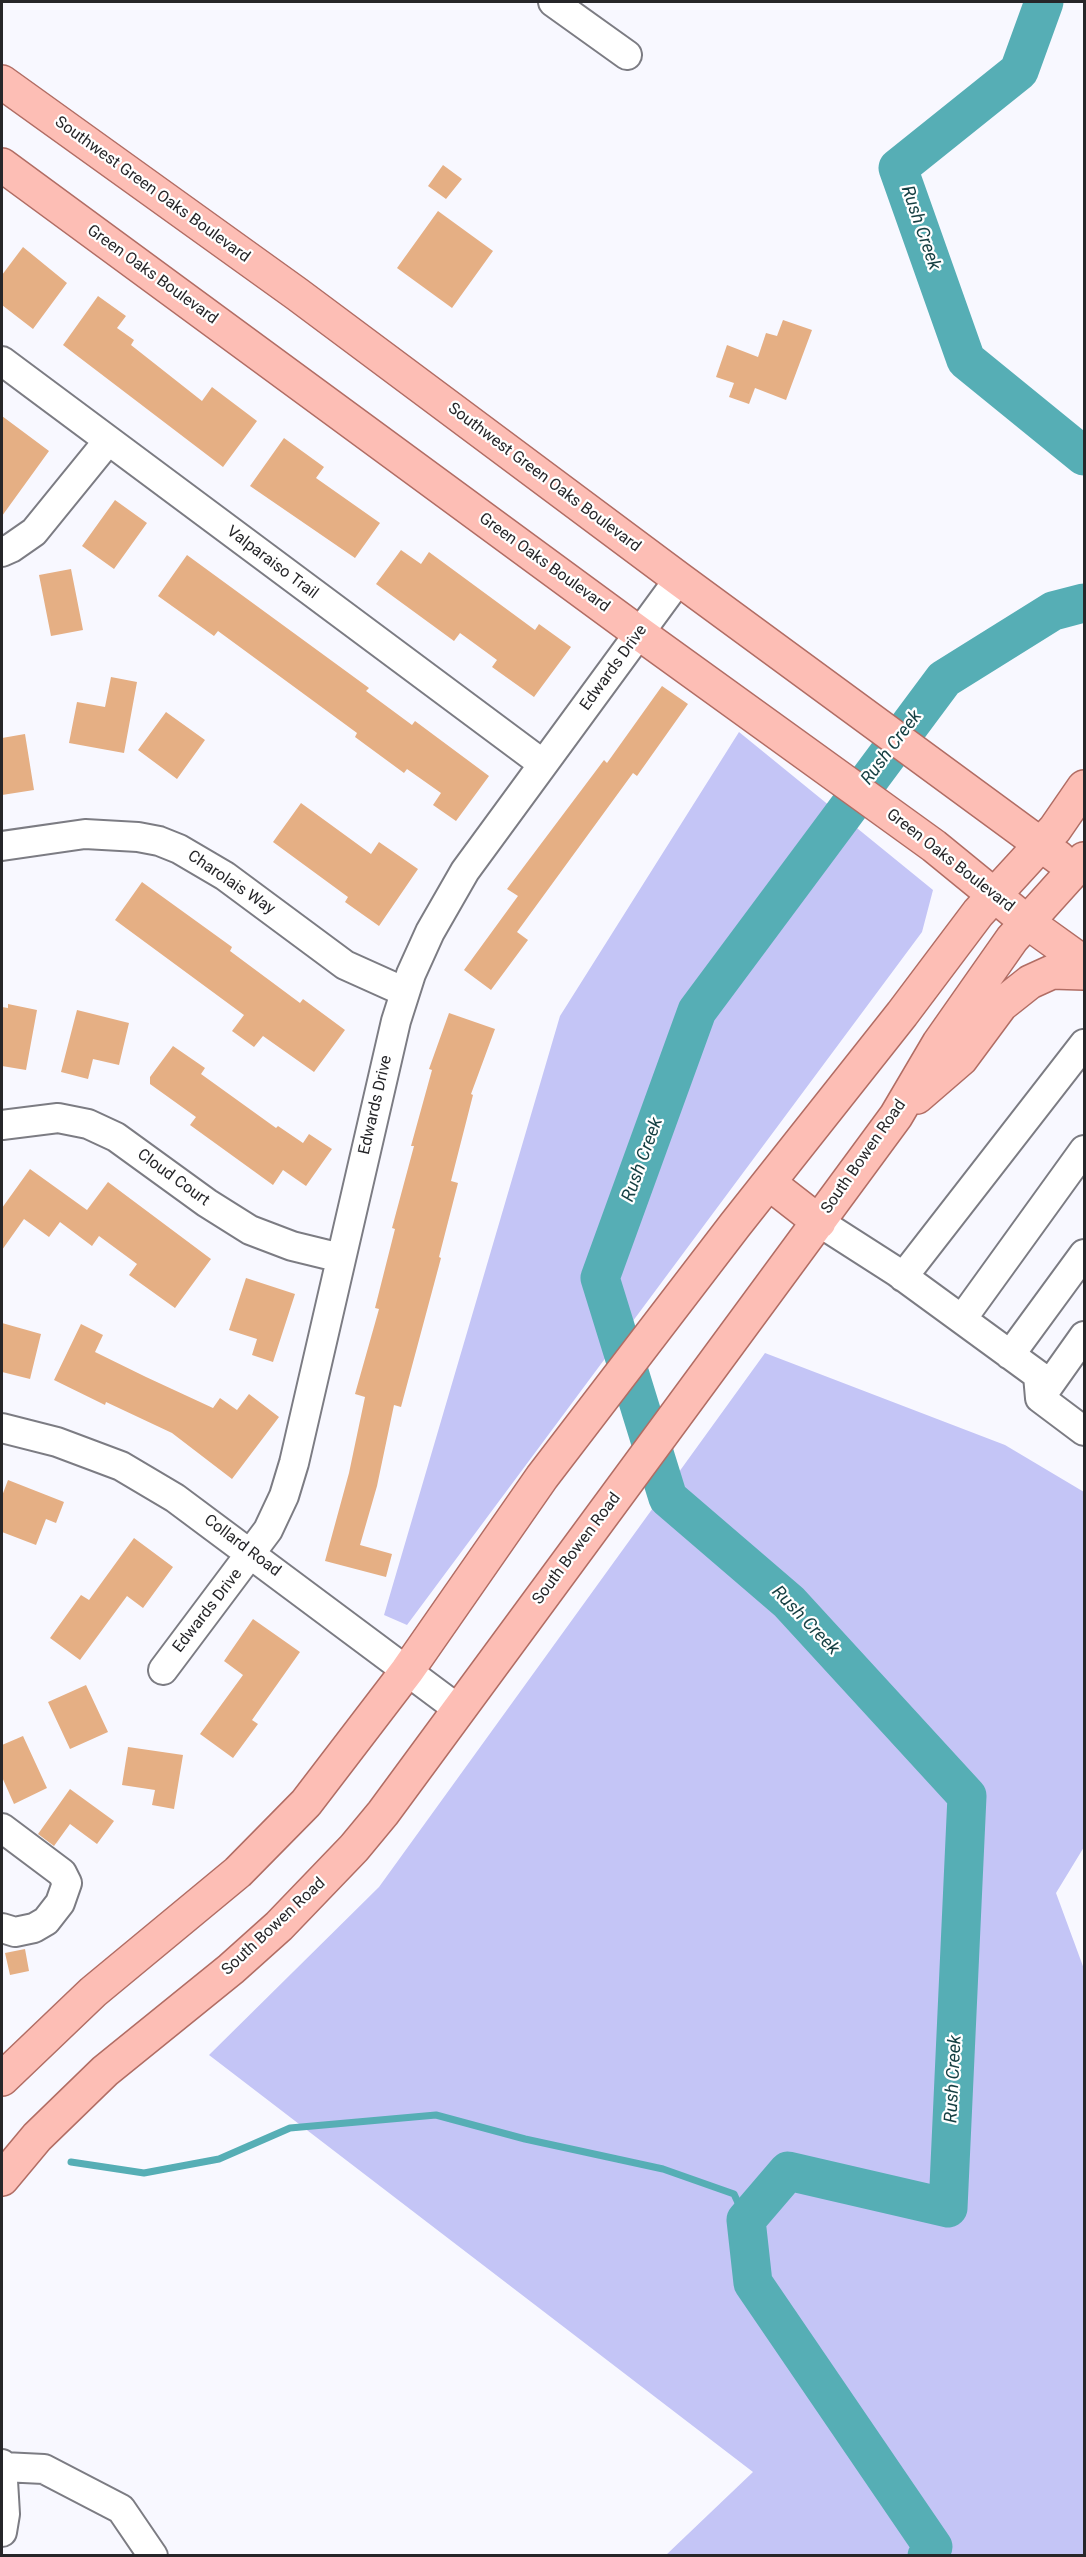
<!DOCTYPE html>
<style>
body{margin:0}
#map{position:relative;width:1086px;height:2557px;overflow:hidden;background:#f8f8ff;font-family:Roboto,sans-serif}
canvas{display:block}
.frame{position:absolute;inset:0;border:3px solid #262629;pointer-events:none}
</style>
<div id="map">
<canvas width="1086" height="2557"></canvas>
<div class="frame"></div>
</div>
<script>
const context = document.querySelector('canvas').getContext('2d');
context.lineJoin = 'round';
function fill(path, color) {
  context.fillStyle = color;
  context.fill(path, 'evenodd');
}
function shape(rows) {
  const path = new Path2D();
  for (const r of rows) {
    path.moveTo(r[0], r[1]);
    for (let i = 2; i < r.length; i += 2) path.lineTo(r[i], r[i + 1]);
  }
  return path;
}
function strokePath(path, color, width, dash) {
  context.strokeStyle = color;
  context.lineWidth = width;
  context.lineCap = dash ? 'butt' : 'round';
  context.setLineDash(dash || []);
  context.stroke(path);
}
function drawText(font, color, halo, rows, align = 'center') {
  context.font = font + ' Roboto,sans-serif';
  context.lineWidth = 4.5;
  context.setLineDash([]);
  context.textBaseline = 'middle';
  context.strokeStyle = halo;
  context.fillStyle = color;
  for (const [text, x, y, turn = 0] of rows) {
    context.save();
    context.translate(x, y);
    context.rotate((+turn || 0) * Math.PI / 180);
    context.textAlign = isNaN(turn) ? turn : align;
    if (halo) context.strokeText(text, 0, 0);
    context.fillText(text, 0, 0);
    context.restore();
  }
}
fill(shape([
 [739,732,933,890,922,932,407,1625,384,1615,560,1016],
 [765,1353,1005,1445,1084,1492,1084,1847,1056,1893,1084,1969,1084,2555,666,2555,753,2472,209,2055,379,1887]
]), '#c4c5f6');
strokePath(shape([
 [71,2162,144,2173,219,2159,290,2128,436,2115,525,2139,663,2169,734,2194,746,2220]
]), '#56aeb5', 7);
strokePath(shape([
 [1044,2,1019,71,898,168,966,360,1084,456],
 [927,2556,933,2547,753,2283,746,2220,788,2171,948,2208,967,1796,789,1602,668,1498,600,1278,697,1011,944,679,1053,611,1084,603]
]), '#56aeb5', 39);
fill(shape([
 [443,165,462,179,446,199,428,186],
 [438,211,493,251,452,308,397,268],
 [23,247,67,283,33,329,2,305,2,275],
 [98,296,126,316,117,328,134,340,131,345,202,401,212,387,257,421,223,467,63,345],
 [783,320,812,330,786,400,755,388,749,404,729,397,734,383,716,377,727,345,758,357,766,333,777,336],
 [2,416,49,451,2,516],
 [284,438,324,467,316,478,380,523,355,558,250,486],
 [115,500,147,523,114,569,82,546],
 [401,550,421,564,429,552,535,630,539,624,571,647,534,697,492,667,497,660,460,633,454,641,376,584],
 [187,555,369,688,366,691,412,725,415,721,489,776,456,821,433,805,441,793,407,769,404,773,355,737,357,733,218,631,214,636,158,596],
 [71,569,83,630,51,636,39,575],
 [111,677,137,682,124,753,69,743,77,702,105,707],
 [662,686,688,704,637,776,633,773,517,932,528,940,491,990,464,970,518,896,507,889,604,760,607,763],
 [166,712,205,740,177,779,138,750],
 [25,734,34,790,2,795,2,738],
 [301,803,371,854,379,842,418,869,379,926,345,902,348,897,273,842],
 [142,882,232,947,230,951,300,1003,303,999,345,1030,314,1072,263,1036,254,1047,232,1031,244,1015,115,920],
 [8,1004,37,1010,26,1070,2,1066,2,1007,8,1008],
 [77,1010,129,1023,119,1065,93,1059,88,1079,61,1072],
 [449,1013,495,1029,471,1094,473,1095,451,1181,458,1183,439,1257,441,1258,401,1407,394,1405,377,1486,360,1545,392,1554,386,1577,325,1561,349,1473,365,1397,355,1394,379,1309,375,1308,395,1229,392,1228,414,1146,411,1146,432,1070,429,1069],
 [173,1046,205,1068,201,1074,276,1128,278,1126,303,1143,309,1134,332,1149,306,1186,283,1170,273,1185,190,1125,196,1117,150,1084,150,1077],
 [30,1169,87,1210,108,1182,211,1259,175,1308,129,1275,137,1264,99,1236,92,1246,60,1222,49,1237,24,1219,2,1250,2,1208],
 [246,1278,295,1294,273,1362,252,1355,257,1339,229,1330],
 [2,1323,41,1334,30,1379,2,1372],
 [81,1324,103,1335,95,1352,146,1377,213,1408,220,1398,237,1410,249,1394,279,1417,232,1479,172,1433,106,1402,105,1405,54,1380],
 [8,1480,64,1502,56,1523,46,1519,36,1545,2,1532,2,1496],
 [134,1538,173,1567,143,1608,127,1596,80,1660,50,1638,81,1595,89,1600],
 [253,1619,300,1652,252,1720,258,1724,233,1758,200,1734,243,1675,224,1661],
 [86,1685,108,1732,70,1749,48,1702],
 [23,1736,47,1788,14,1804,2,1777,2,1745],
 [128,1747,183,1755,174,1809,152,1805,155,1790,122,1785],
 [70,1789,114,1821,97,1844,70,1824,54,1846,38,1834],
 [25,1949,29,1971,10,1975,5,1953]
]), '#e5af84');
const minor = shape([
 [553,2,627,55],
 [2,361,543,764],
 [2,552,11,548,34,532,108,441],
 [2,846,85,834,138,837,159,841,179,849,225,876,345,965,405,992],
 [2,1125,58,1118,88,1124,116,1137,207,1203,250,1230,292,1246,341,1258],
 [819,1222,897,1272,1038,1375,1040,1398,1084,1431],
 [903,1277,1084,1044],
 [962,1319,1084,1150],
 [1010,1355,1084,1254],
 [1040,1398,1084,1336],
 [2,1428,57,1442,121,1466,175,1498,458,1709],
 [163,1670,268,1530,284,1496,294,1463,396,1021,411,974,430,932,465,871,679,579],
 [2,1828,62,1873,67,1883,60,1903,46,1921,34,1928,15,1932,2,1928],
 [2,2464,5,2514,2,2532],
 [3,2467,44,2469,121,2509,153,2556]
]);
const major = shape([
 [2,82,297,294,679,579,1059,858],
 [2,165,639,633,934,846,1027,922,1084,963],
 [917,1097,961,1059,1001,1005,1030,982,1052,972,1084,973],
 [769,1183,819,1222],
 [2,2079,93,1992,238,1872,306,1803,407,1671,542,1477,735,1225,902,1014,978,913,1055,829,1084,787],
 [2,2179,37,2137,105,2071,231,1969,279,1926,354,1848,383,1813,896,1116,939,1043,1012,939,1084,859]
]);
strokePath(minor, '#7c7c83', 32);
strokePath(major, '#b16d64', 36);
strokePath(minor, '#fff', 28);
strokePath(major, '#fdbeb5', 33);
drawText('16px', '#262629', '#fff', [
 ["Southwest Green Oaks Boulevard",152,190,36],
 ["Green Oaks Boulevard",152,275,36],
 ["Southwest Green Oaks Boulevard",544,478,37],
 ["Valparaiso Trail",272,563,37],
 ["Green Oaks Boulevard",544,563,36],
 ["Edwards Drive",614,668,-54],
 ["Green Oaks Boulevard",950,861,38],
 ["Charolais Way",231,883,34],
 ["Edwards Drive",376,1105,-77],
 ["South Bowen Road",864,1157,-55],
 ["Cloud Court",173,1178,36],
 ["Collard Road",242,1546,37],
 ["South Bowen Road",577,1549,-53],
 ["Edwards Drive",208,1611,-52],
 ["South Bowen Road",274,1927,-43]
]);
drawText('italic 18px', '#153f42', '#fff', [
 ["Rush Creek",920,228,71],
 ["Rush Creek",892,748,-53],
 ["Rush Creek",643,1160,-70],
 ["Rush Creek",805,1621,46],
 ["Rush Creek",954,2079,-87]
]);
</script>
